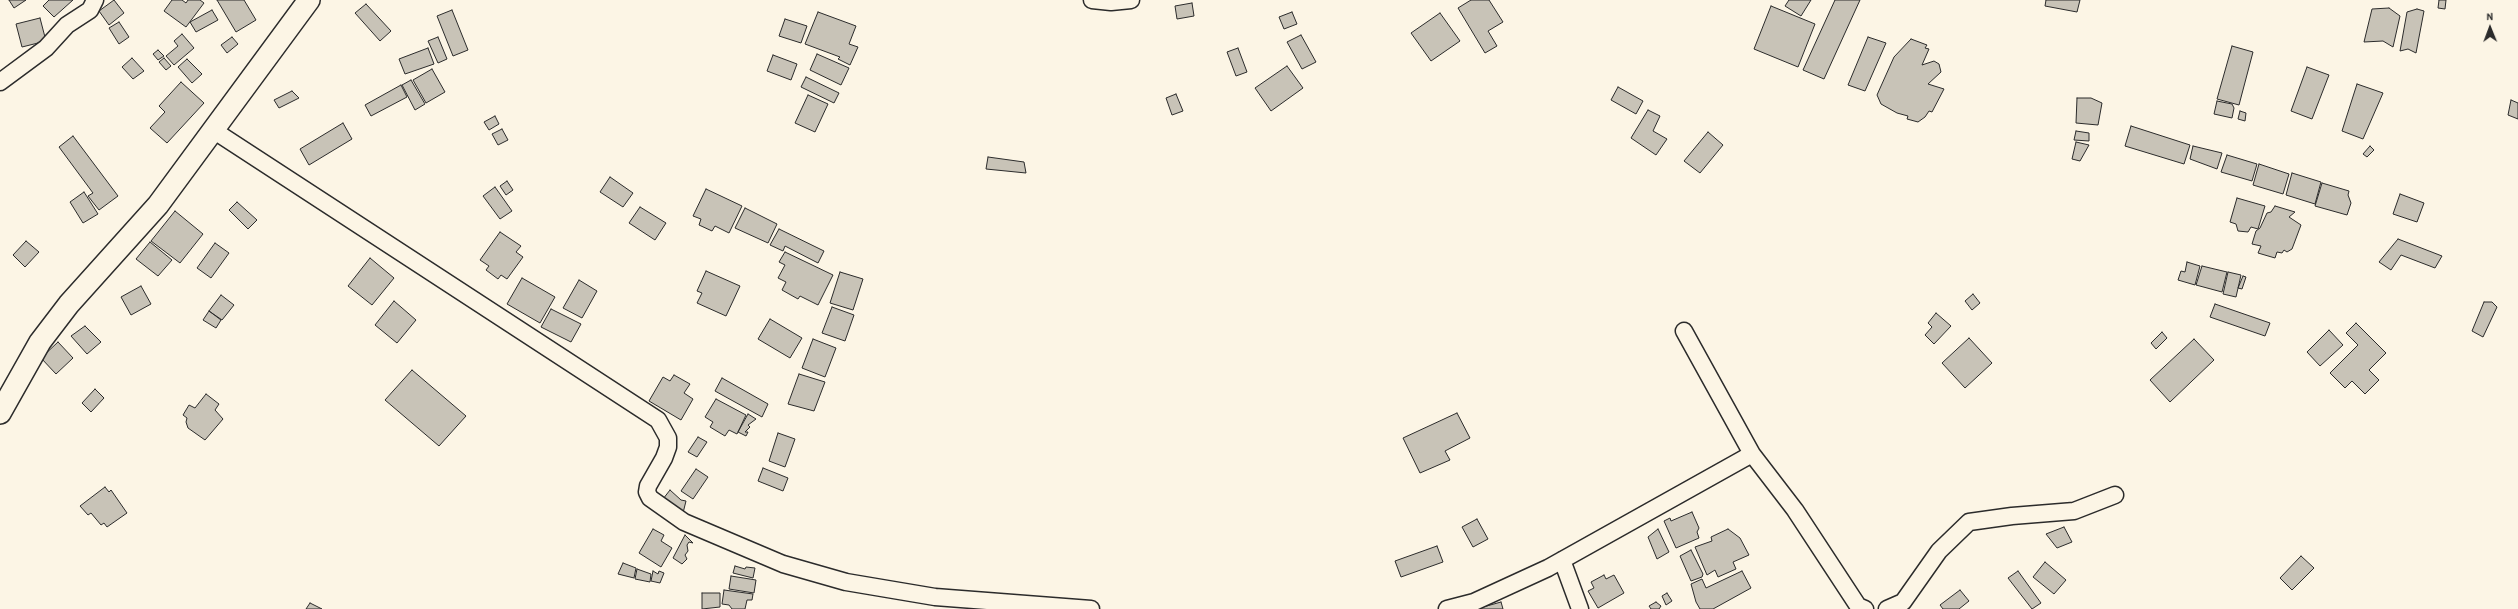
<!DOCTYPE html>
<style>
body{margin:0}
#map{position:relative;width:2518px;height:609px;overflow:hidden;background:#fcf5e5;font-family:"Patrick Hand",sans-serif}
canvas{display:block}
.north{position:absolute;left:2470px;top:8px;width:40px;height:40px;-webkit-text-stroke:3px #fcf5e5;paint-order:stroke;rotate:359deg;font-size:11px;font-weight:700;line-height:16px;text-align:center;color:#2b2b2b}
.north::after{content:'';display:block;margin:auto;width:14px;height:18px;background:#2b2b2b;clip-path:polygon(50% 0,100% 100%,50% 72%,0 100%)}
</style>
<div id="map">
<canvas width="2518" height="609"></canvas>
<div class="north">N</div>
</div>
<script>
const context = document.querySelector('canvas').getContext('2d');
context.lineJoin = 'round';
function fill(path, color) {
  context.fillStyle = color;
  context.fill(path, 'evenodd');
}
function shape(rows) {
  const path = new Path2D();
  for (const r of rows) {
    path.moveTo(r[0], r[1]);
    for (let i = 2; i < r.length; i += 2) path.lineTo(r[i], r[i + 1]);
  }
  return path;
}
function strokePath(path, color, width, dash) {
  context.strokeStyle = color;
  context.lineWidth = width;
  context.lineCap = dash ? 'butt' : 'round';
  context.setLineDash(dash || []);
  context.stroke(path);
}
const building = shape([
 [9,0,26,0,14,8,9,0],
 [49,0,73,0,54,17,43,6,49,0],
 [114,0,124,13,109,25,99,11,114,0],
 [172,0,182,0,186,3,188,0,200,0,204,3,186,27,164,11,172,0],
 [217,0,244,0,256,20,236,32,217,0],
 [1471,0,1489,0,1503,22,1488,31,1497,46,1485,53,1458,8,1471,0],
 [1789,0,1811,0,1801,16,1785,6,1789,0],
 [1835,0,1860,0,1824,79,1803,70,1835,0],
 [2046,0,2080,0,2077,12,2045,6,2046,0],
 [2439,0,2446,0,2445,9,2438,8,2439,0],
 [1192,3,1194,16,1177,19,1175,6,1192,3],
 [366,4,391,31,380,41,355,13,366,4],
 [1771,6,1815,24,1798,67,1754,49,1771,6],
 [2389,8,2400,16,2393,47,2383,41,2364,42,2372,9,2389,8],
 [2417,9,2424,11,2416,53,2408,49,2400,51,2407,12,2417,9],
 [212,10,218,20,196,32,190,22,212,10],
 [452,10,468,50,453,56,437,16,452,10],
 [818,12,856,26,849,44,858,47,850,65,838,59,840,57,805,44,818,12],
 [1292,12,1297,24,1284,29,1279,17,1292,12],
 [1440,13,1460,41,1431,61,1411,33,1440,13],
 [40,18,46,41,22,47,16,24,40,18],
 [785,19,807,26,801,43,779,36,785,19],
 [119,22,129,37,119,44,109,28,119,22],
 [182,34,194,48,174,65,166,56,178,46,174,41,182,34],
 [1301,35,1316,62,1302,69,1287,42,1301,35],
 [232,37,238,44,227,53,221,45,232,37],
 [438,37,447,59,438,63,428,41,438,37],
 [1868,37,1886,43,1865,91,1848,85,1868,37],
 [1911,39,1927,45,1925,48,1929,49,1922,65,1934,61,1939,64,1941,72,1928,84,1944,89,1932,112,1929,111,1925,117,1918,122,1907,119,1908,116,1897,113,1881,104,1877,95,1894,57,1911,39],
 [2232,46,2253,52,2239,105,2217,99,2232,46],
 [428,48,434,64,405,74,399,59,428,48],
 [1238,48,1247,72,1236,76,1227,52,1238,48],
 [158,50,164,56,158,60,153,54,158,50],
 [817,54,849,68,841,85,810,70,817,54],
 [773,55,797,64,791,80,767,71,773,55],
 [132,58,144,71,133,79,122,67,132,58],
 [164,58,171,66,166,70,159,62,164,58],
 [187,59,202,74,192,83,178,67,187,59],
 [1287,66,1303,88,1271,111,1255,88,1287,66],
 [2307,67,2329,75,2312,119,2291,111,2307,67],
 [432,69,445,92,426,103,413,80,432,69],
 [806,77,839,93,834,103,801,87,806,77],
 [411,80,425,104,415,110,402,85,411,80],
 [181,82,204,103,167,143,150,128,165,112,159,106,181,82],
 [2357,84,2383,93,2363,139,2342,131,2357,84],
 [401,85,407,97,371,116,365,105,401,85],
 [1618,87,1643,101,1636,114,1611,100,1618,87],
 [292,91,299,98,279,108,274,100,292,91],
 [1176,94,1183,111,1172,115,1166,98,1176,94],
 [808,95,828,104,815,132,795,123,808,95],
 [2077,98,2091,98,2102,103,2098,125,2076,123,2077,98],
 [2511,100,2518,103,2518,119,2508,115,2511,100],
 [2217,101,2232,104,2234,108,2232,118,2214,114,2217,101],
 [1648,110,1660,116,1653,131,1667,139,1656,155,1631,138,1648,110],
 [2240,111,2246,113,2245,121,2238,119,2240,111],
 [495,116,499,124,489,130,484,122,495,116],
 [343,123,352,139,309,165,300,149,343,123],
 [2131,126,2190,145,2184,164,2125,146,2131,126],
 [502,129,508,140,498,145,492,134,502,129],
 [2076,131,2089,133,2089,141,2074,140,2076,131],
 [1708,132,1723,145,1700,173,1684,161,1708,132],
 [73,136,118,196,99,210,88,196,93,193,59,147,73,136],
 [2076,142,2089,145,2080,161,2072,159,2076,142],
 [2193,146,2222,153,2217,169,2190,159,2193,146],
 [2370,146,2374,150,2367,157,2363,154,2370,146],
 [2227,155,2257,164,2252,181,2221,172,2227,155],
 [988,157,1024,162,1026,173,986,169,988,157],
 [2259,164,2289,174,2283,194,2253,185,2259,164],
 [2292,173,2321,182,2315,204,2286,195,2292,173],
 [610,177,633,193,623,207,600,192,610,177],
 [507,181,513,190,506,195,500,186,507,181],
 [2322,183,2349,191,2348,195,2351,203,2347,215,2315,206,2322,183],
 [495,187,512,211,500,219,483,196,495,187],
 [706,189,742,206,729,233,715,226,712,231,699,225,701,219,693,216,706,189],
 [84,192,98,214,83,223,70,202,84,192],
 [2400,194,2424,203,2417,222,2393,214,2400,194],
 [2237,198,2265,206,2258,229,2251,227,2248,232,2238,231,2236,224,2230,222,2237,198],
 [237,202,257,220,248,229,229,210,237,202],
 [2275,206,2295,212,2289,217,2301,225,2292,249,2287,252,2284,250,2282,253,2277,252,2275,258,2258,253,2261,246,2252,244,2256,231,2260,228,2267,213,2271,212,2275,206],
 [640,207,666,223,655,240,629,223,640,207],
 [745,208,777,224,768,243,735,228,745,208],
 [175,211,203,234,180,263,151,241,175,211],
 [779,229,824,251,818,263,785,246,783,251,770,245,779,229],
 [500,232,521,246,516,252,523,257,507,279,501,275,498,279,486,270,489,266,480,260,500,232],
 [2398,239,2442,256,2435,268,2401,255,2391,270,2379,262,2398,239],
 [26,241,39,252,25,267,13,255,26,241],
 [150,242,172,260,158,276,136,259,150,242],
 [215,243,229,253,211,278,197,268,215,243],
 [785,252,833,275,818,305,800,296,798,299,782,290,786,282,778,278,785,265,779,262,785,252],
 [370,258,394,278,372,305,348,286,370,258],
 [2187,262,2200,266,2195,285,2178,280,2181,271,2185,272,2187,262],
 [2202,266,2227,272,2222,292,2196,285,2202,266],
 [706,271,740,286,726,316,697,303,702,293,697,291,706,271],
 [840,272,863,279,853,310,830,303,840,272],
 [2228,272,2241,275,2236,297,2223,294,2228,272],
 [2243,276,2246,277,2242,289,2238,288,2243,276],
 [522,278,555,297,540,323,507,304,522,278],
 [579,280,597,291,582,318,563,308,579,280],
 [141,286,151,304,131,315,121,297,141,286],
 [1973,294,1980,303,1972,310,1965,301,1973,294],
 [221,295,234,305,222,320,209,311,221,295],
 [394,301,416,320,397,343,375,325,394,301],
 [2484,302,2492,302,2497,307,2483,337,2472,331,2484,302],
 [2215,304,2270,323,2265,336,2210,317,2215,304],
 [832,307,854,315,845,341,822,333,832,307],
 [551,309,581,324,571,342,541,327,551,309],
 [209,311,221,320,216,328,203,320,209,311],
 [1936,313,1951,326,1934,344,1925,335,1932,327,1928,323,1936,313],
 [770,319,802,338,790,358,758,339,770,319],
 [2356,323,2386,353,2369,370,2379,380,2365,394,2352,381,2345,388,2330,373,2358,345,2346,333,2356,323],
 [85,326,101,342,87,354,71,336,85,326],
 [2329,330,2343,345,2320,366,2307,352,2329,330],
 [2162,332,2167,338,2156,349,2151,343,2162,332],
 [1969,338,1992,363,1965,388,1942,363,1969,338],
 [813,339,836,348,825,377,802,368,813,339],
 [2194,339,2214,360,2170,402,2150,380,2194,339],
 [58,342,73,358,56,374,41,358,58,342],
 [412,370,466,416,439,446,385,400,412,370],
 [799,374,825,382,814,411,788,404,799,374],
 [674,375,690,384,684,393,693,399,681,420,649,401,663,377,670,381,674,375],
 [722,378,768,404,762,417,715,391,722,378],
 [95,389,104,398,91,412,82,403,95,389],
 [206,394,219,404,215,410,223,419,205,440,188,428,186,422,187,418,183,415,189,405,195,408,206,394],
 [716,399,746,415,737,434,729,430,725,436,710,427,713,422,705,417,716,399],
 [1457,413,1470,438,1445,451,1450,460,1420,473,1403,438,1457,413],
 [748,414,756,419,748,425,750,427,745,432,748,432,746,436,738,432,748,414],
 [778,433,795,439,785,467,769,461,778,433],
 [698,437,707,442,697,457,688,452,698,437],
 [763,468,788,478,783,491,758,481,763,468],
 [696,469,708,477,693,499,681,491,696,469],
 [105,487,109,492,111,490,127,513,107,527,104,523,101,525,91,513,88,515,80,506,105,487],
 [670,490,681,500,686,501,682,517,663,499,670,490],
 [1692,512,1699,528,1697,532,1699,538,1676,548,1664,521,1670,518,1671,521,1692,512],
 [1477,519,1488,539,1473,547,1462,527,1477,519],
 [2064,527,2072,542,2057,548,2046,534,2064,527],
 [653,529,664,535,661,541,672,548,661,567,639,553,653,529],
 [1658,529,1669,552,1657,559,1648,537,1658,529],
 [1728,529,1740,538,1749,555,1733,562,1736,569,1718,577,1715,570,1707,575,1695,547,1712,541,1711,537,1728,529],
 [685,535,693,543,689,542,687,545,688,551,685,555,687,559,682,564,673,558,685,535],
 [1437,546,1443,562,1401,577,1395,561,1437,546],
 [1691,550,1703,574,1702,577,1691,581,1680,556,1691,550],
 [2301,556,2314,568,2292,590,2280,578,2301,556],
 [2045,562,2066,580,2054,594,2033,577,2045,562],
 [623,563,636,568,634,578,618,574,623,563],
 [735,566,745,569,746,567,755,568,753,578,733,573,735,566],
 [637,569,651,574,650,582,635,579,637,569],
 [653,571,658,574,659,571,664,573,660,583,651,581,653,571],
 [1742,571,1751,588,1713,609,1700,609,1696,602,1691,584,1702,579,1706,588,1742,571],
 [2018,571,2041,603,2032,609,2008,578,2018,571],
 [1604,575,1606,579,1614,575,1624,593,1598,608,1588,591,1594,588,1591,582,1604,575],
 [731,576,756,580,754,593,729,589,731,576],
 [724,590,753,594,752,600,747,600,745,609,732,609,729,605,722,604,724,590],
 [1960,590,1969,601,1959,609,1943,609,1940,605,1960,590],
 [702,593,720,593,720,607,702,609,702,593],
 [1667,593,1672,601,1666,605,1662,596,1667,593],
 [1501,602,1503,609,1476,609,1501,602],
 [1656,602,1661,606,1659,609,1651,609,1649,606,1656,602],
 [310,603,322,609,306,609,310,603]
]);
fill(building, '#c8c3b7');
strokePath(building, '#2b2b2b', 1);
const minor = shape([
 [1092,0,1111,2,1131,0],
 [0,82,46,48,67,25,90,10,95,0],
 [213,130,658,420,668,438,668,447,664,458,648,486,647,492,650,498,684,522,783,564,846,582,935,597,1091,609],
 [1684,331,1752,454,1795,510,1858,606,1865,609],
 [1562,560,1580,609],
 [1447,609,1474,602,1548,568,1752,454],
 [1887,609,1903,602,1939,551,1969,522,2012,516,2074,511,2115,495]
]);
const tertiary = shape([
 [0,413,40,342,69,304,158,205,309,0]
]);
strokePath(minor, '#2b2b2b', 19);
strokePath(tertiary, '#2b2b2b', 24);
strokePath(minor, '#fcf5e5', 16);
strokePath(tertiary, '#fcf5e5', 21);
</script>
